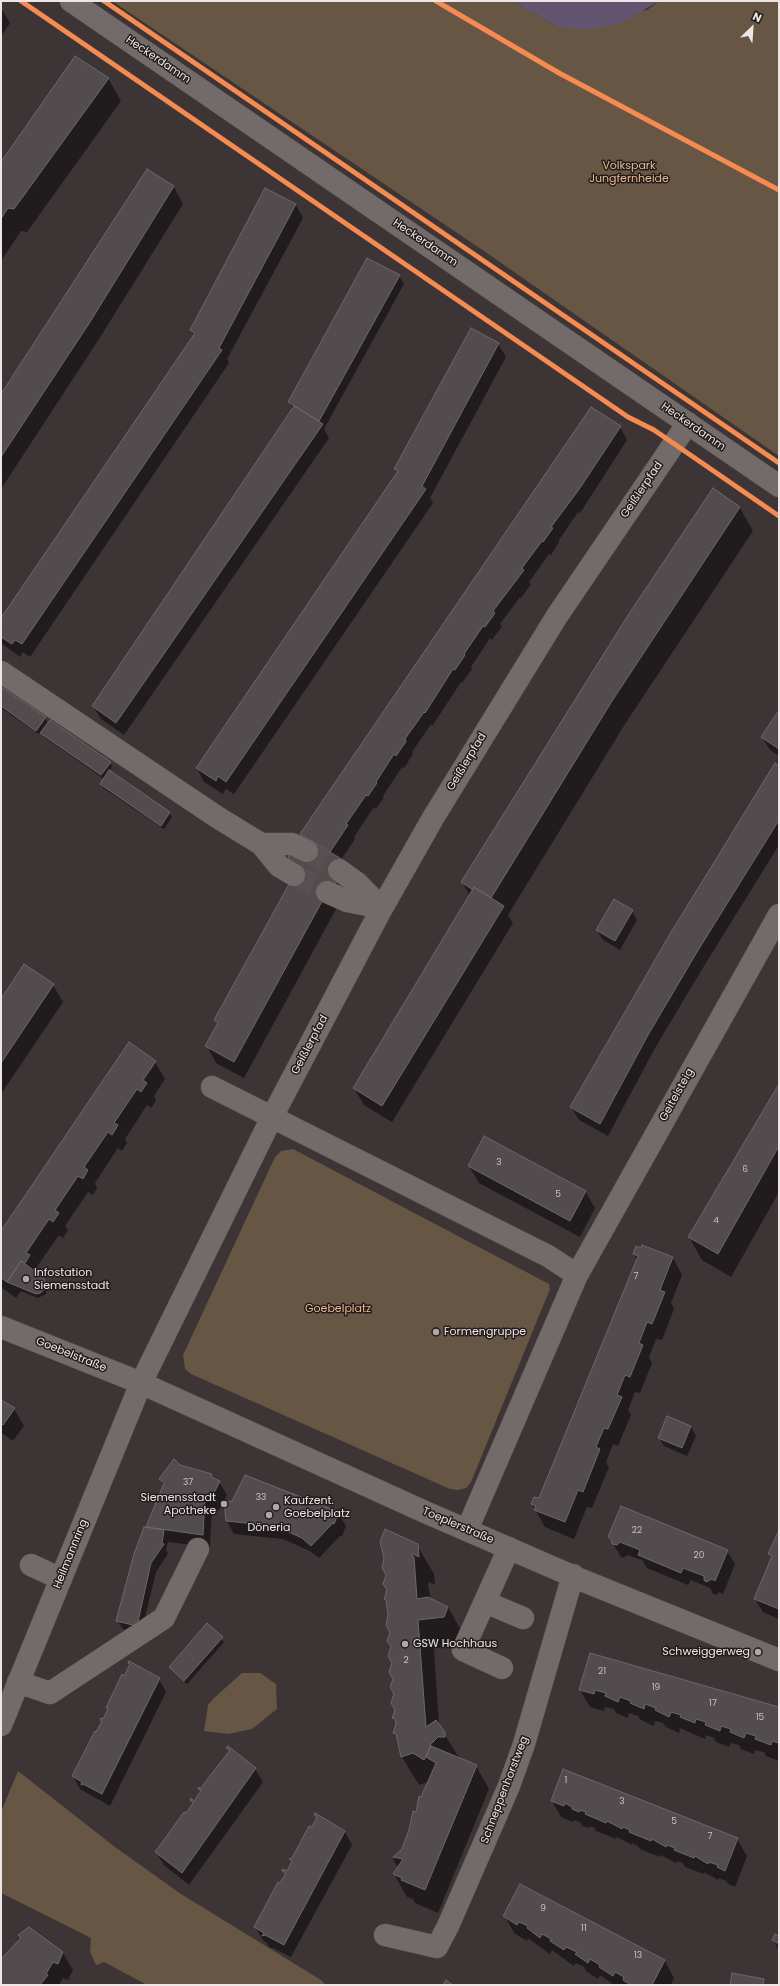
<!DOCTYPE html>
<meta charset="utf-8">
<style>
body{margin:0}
#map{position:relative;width:780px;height:1986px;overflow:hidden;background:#3c3435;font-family:Poppins,sans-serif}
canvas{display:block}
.frame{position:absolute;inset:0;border:2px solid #eee5e6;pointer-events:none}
.north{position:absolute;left:732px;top:8px;width:40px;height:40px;-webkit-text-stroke:3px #211b1c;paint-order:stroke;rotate:25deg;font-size:11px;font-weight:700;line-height:16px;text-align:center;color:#eee5e6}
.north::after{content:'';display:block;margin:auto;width:14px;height:18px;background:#eee5e6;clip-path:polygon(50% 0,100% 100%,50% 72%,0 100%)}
</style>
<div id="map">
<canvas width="780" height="1986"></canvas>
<div class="frame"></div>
<div class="north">N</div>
</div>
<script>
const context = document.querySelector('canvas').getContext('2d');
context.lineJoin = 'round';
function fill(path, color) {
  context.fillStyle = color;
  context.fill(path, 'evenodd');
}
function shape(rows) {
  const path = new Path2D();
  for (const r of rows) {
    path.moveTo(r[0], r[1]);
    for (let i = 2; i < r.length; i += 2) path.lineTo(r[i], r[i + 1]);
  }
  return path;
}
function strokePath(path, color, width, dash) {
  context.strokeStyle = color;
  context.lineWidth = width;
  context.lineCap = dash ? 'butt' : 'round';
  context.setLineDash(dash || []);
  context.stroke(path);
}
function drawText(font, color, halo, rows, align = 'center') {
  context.font = font + ' Poppins,sans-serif';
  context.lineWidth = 3;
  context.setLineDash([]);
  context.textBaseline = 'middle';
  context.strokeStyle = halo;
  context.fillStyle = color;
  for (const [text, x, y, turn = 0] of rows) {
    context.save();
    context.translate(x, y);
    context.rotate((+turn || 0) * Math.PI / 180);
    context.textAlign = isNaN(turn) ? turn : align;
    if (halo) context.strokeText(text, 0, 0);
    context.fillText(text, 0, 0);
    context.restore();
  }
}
fill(shape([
 [112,1,513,1,556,26,647,10,659,1,779,1,779,456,481,249],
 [293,1149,549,1284,550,1289,471,1482,466,1488,458,1490,450,1489,191,1374,185,1369,183,1355,275,1157,281,1151],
 [242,1673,260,1673,276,1684,277,1709,252,1729,228,1734,204,1731,208,1705,214,1698],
 [18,1771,115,1847,181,1894,321,1980,326,1985,147,1985,104,1962,96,1965,90,1952,91,1938,1,1893,1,1812]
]), '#685644');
fill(shape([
 [513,1,659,1,622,23,586,30,556,26]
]), '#635470');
fill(shape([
 [1,8,10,23,1,36],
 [108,78,121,101,27,232,21,231,1,261,1,163],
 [147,171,174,187,183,204,99,339,1,489,1,396],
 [296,205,303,218,227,359,229,363,30,657,23,652,20,657,1,643,1,620,195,335,191,330],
 [399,276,404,284,324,429,329,438,124,735,101,719,93,706,293,408,289,402],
 [498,344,506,357,430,498,433,503,234,794,226,789,223,794,204,782,197,768,398,474,395,469],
 [620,427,627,440,580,513,578,512,559,540,559,542,551,555,549,554,529,582,531,584,521,598,520,597,500,624,502,626,492,640,490,638,471,667,472,669,462,683,461,682,433,725,431,724,412,752,413,754,404,768,402,767,383,796,384,797,376,809,374,807,354,837,355,839,341,860,353,878,244,1078,216,1063,207,1046,218,1025,215,1020,296,874,309,847,301,834],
 [713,490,740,508,753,531,625,724,508,915,513,923,392,1122,364,1105,354,1088,470,896,462,882],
 [1,688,45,718,48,724,110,762,112,766,109,772,169,813,172,817,164,829,103,788,101,784,104,779,44,737,40,732,39,734,1,708],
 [779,712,779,756,770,750,762,737],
 [779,767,779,845,704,966,655,1048,608,1136,579,1120,571,1107],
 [632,911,637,920,620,950,602,939,597,930],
 [53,985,63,1002,1,1094,1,1000],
 [155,1062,165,1079,154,1096,156,1101,151,1108,147,1105,125,1139,127,1143,122,1151,118,1148,95,1183,97,1188,93,1195,88,1192,65,1226,68,1230,63,1238,59,1235,36,1268,39,1273,38,1275,47,1286,46,1294,38,1298,21,1291,16,1298,1,1287,1,1233],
 [779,1087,779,1192,731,1277,702,1260,689,1237],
 [469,1166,585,1191,595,1208,580,1237,479,1183],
 [634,1254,673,1258,682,1275,671,1303,674,1309,662,1340,656,1339,649,1357,652,1363,640,1393,635,1392,628,1410,631,1415,618,1446,613,1444,606,1462,609,1467,592,1508,587,1507,574,1539,545,1527,532,1504,539,1499,637,1260],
 [1,1401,14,1409,24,1426,13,1441,3,1434,1,1435],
 [668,1417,691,1427,696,1436,687,1456,664,1446,659,1437],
 [180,1465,211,1475,214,1480,219,1482,227,1495,219,1510,212,1510,210,1547,168,1542,166,1550,168,1554,156,1572,141,1634,123,1629,118,1621,146,1528,164,1486,160,1479],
 [338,1513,346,1526,342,1536,340,1536,319,1558,310,1551,283,1539,234,1534,227,1521],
 [779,1533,779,1619,763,1612,755,1599,772,1559,769,1554],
 [609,1537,727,1551,735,1564,723,1594,719,1592,717,1595,713,1594,710,1588,691,1580,688,1585,647,1568,642,1560,627,1555,624,1558,621,1557],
 [417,1545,434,1574,435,1585,429,1582,428,1585,431,1600,448,1607,464,1636,461,1646,434,1648,439,1726,460,1759,476,1766,489,1789,438,1913,415,1903,413,1899,407,1897,394,1874,398,1868,393,1859,403,1850,428,1782,419,1785,402,1757,398,1740,394,1733,397,1724,393,1718,396,1710,392,1647,388,1641,391,1633,389,1615,385,1599],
 [207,1625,224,1642,187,1684,170,1667],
 [590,1654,779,1708,779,1761,766,1756,764,1752,755,1750,754,1754,741,1749,739,1745,731,1743,729,1747,716,1742,714,1738,706,1735,705,1739,680,1728,679,1733,666,1727,663,1723,655,1721,654,1726,641,1720,638,1716,629,1713,628,1718,616,1713,614,1709,605,1707,604,1711,590,1707,580,1690],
 [129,1663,159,1679,166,1692,110,1806,80,1789,73,1776,102,1723,101,1720,103,1721,108,1711,107,1708,131,1665],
 [228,1748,255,1769,263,1782,189,1885,164,1865,156,1852,193,1804,191,1800,195,1802,202,1792,200,1790,230,1751],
 [564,1770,737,1839,747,1856,735,1887,728,1884,726,1881,719,1878,718,1880,704,1872,704,1874,685,1867,683,1863,677,1861,676,1863,661,1855,660,1857,640,1849,638,1846,632,1843,632,1845,617,1837,616,1839,596,1831,595,1828,589,1826,589,1828,582,1826,580,1822,574,1820,573,1822,561,1817,552,1801],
 [315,1814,345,1832,352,1845,291,1957,273,1948,270,1948,267,1943,263,1940,255,1927,286,1875,283,1871,287,1872,292,1862,290,1859,292,1859,317,1819],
 [521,1885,665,1961,674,1978,671,1985,614,1985,600,1975,598,1979,586,1971,584,1967,576,1963,574,1966,552,1950,550,1954,528,1938,527,1941,514,1933,505,1916],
 [20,1936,63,1953,73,1970,68,1980,63,1978,59,1985,1,1985,1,1961,22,1939],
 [779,1937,779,1951,773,1940]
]), '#0007');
const building = shape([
 [75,56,109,78,14,209,8,208,1,219,1,162,75,56],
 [147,169,174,186,90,322,1,457,1,394,147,169],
 [265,188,296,204,219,348,222,350,22,644,15,640,12,644,1,637,1,618,195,333,190,330,265,188],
 [367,258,400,275,319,421,288,402,367,258],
 [471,328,499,343,422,486,426,489,226,782,218,776,216,781,196,768,398,471,394,469,471,328],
 [294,406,323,424,116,723,92,706,294,406],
 [591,407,621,426,580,488,551,527,553,528,543,542,542,541,522,568,524,570,493,611,495,613,485,627,483,626,464,654,465,655,455,670,453,669,425,713,424,712,405,739,406,741,405,743,396,756,394,754,376,782,377,783,368,796,366,795,346,824,348,825,330,852,300,834,591,407],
 [713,488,740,507,612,701,491,898,474,887,473,890,461,882,630,612,713,488],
 [1,687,46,717,36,731,1,706,1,687],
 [779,710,779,749,761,737,779,710],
 [50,720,111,762,101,775,40,733,50,720],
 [775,763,779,766,779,820,697,952,648,1035,600,1124,570,1107,670,934,775,763],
 [109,770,170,812,161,826,100,784,109,770],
 [312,841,343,860,337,882,331,885,234,1062,205,1046,218,1023,214,1020,298,868,288,860,289,854,305,855,312,841],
 [474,887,504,906,382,1106,353,1088,474,887],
 [614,899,633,910,615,941,596,930,614,899],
 [24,964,54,984,1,1063,1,999,24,964],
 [129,1042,156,1061,143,1080,147,1083,141,1092,137,1089,114,1123,118,1125,112,1135,108,1132,84,1167,88,1170,83,1179,78,1176,55,1210,59,1213,53,1222,49,1219,26,1253,30,1255,25,1263,21,1261,7,1282,1,1278,1,1231,129,1042],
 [779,1084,779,1146,718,1254,688,1237,779,1084],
 [484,1136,586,1191,570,1221,468,1166,484,1136],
 [642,1245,673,1257,660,1290,665,1292,652,1324,647,1322,639,1343,643,1345,630,1377,625,1375,617,1395,622,1397,608,1429,604,1428,596,1447,600,1449,583,1492,578,1490,565,1522,534,1510,536,1506,531,1504,534,1497,539,1498,638,1256,633,1254,636,1246,641,1248,642,1245],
 [21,1261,43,1277,45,1281,44,1290,40,1293,36,1294,7,1282,21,1261],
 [1,1400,15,1408,3,1425,1,1423,1,1400],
 [667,1416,691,1426,682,1448,658,1438,667,1416],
 [174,1459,180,1465,212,1474,211,1477,220,1481,212,1497,205,1497,203,1535,146,1527,164,1483,159,1479,174,1459],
 [245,1475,339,1512,334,1524,333,1523,311,1546,302,1538,275,1526,226,1521,224,1503,232,1501,245,1475],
 [621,1506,728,1550,715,1581,712,1579,706,1582,704,1580,704,1576,683,1568,681,1573,638,1555,640,1550,620,1542,617,1545,612,1544,611,1539,608,1537,621,1506],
 [144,1527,164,1530,162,1543,164,1544,151,1563,137,1626,116,1621,134,1554,144,1527],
 [385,1529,418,1544,419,1557,413,1554,412,1556,414,1557,417,1599,428,1597,448,1607,444,1617,418,1620,426,1727,436,1720,445,1732,445,1737,438,1737,430,1745,431,1746,424,1760,413,1753,401,1757,396,1734,393,1733,396,1724,395,1719,392,1718,395,1710,391,1703,394,1694,390,1687,393,1679,389,1672,392,1663,388,1656,391,1646,387,1641,390,1633,386,1625,388,1615,386,1600,384,1599,387,1590,383,1584,386,1575,382,1568,384,1558,380,1542,385,1529],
 [779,1530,779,1609,754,1599,772,1556,768,1554,779,1530],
 [207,1623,223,1637,184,1681,169,1667,207,1623],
 [590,1653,779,1707,779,1743,772,1741,771,1745,755,1739,756,1736,746,1733,744,1738,730,1732,731,1729,721,1726,720,1731,705,1725,706,1722,696,1719,695,1723,680,1717,681,1715,671,1712,669,1717,655,1710,656,1708,645,1704,644,1709,630,1703,631,1701,620,1697,618,1702,605,1696,606,1693,595,1690,594,1694,579,1690,590,1653],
 [129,1661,160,1678,102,1794,83,1784,81,1785,82,1782,72,1776,95,1731,96,1732,102,1721,100,1720,101,1718,103,1719,108,1709,106,1708,122,1674,124,1676,130,1664,128,1663,129,1661],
 [228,1746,256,1768,182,1873,155,1852,184,1812,186,1813,193,1803,190,1800,191,1798,194,1801,201,1791,198,1789,199,1787,200,1789,230,1750,226,1748,228,1746],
 [431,1746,477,1765,425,1890,401,1880,402,1878,393,1874,403,1859,393,1857,402,1849,409,1830,413,1811,416,1812,419,1796,421,1797,436,1763,426,1757,431,1746],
 [563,1769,738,1838,725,1871,717,1867,718,1865,709,1862,708,1864,695,1856,694,1858,674,1850,675,1848,667,1845,666,1847,652,1839,651,1841,629,1832,630,1830,623,1827,622,1829,607,1821,606,1823,585,1814,586,1812,580,1810,579,1812,572,1809,572,1807,565,1803,564,1806,551,1801,563,1769],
 [315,1813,345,1831,284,1945,265,1935,262,1936,264,1933,254,1927,278,1882,280,1883,286,1873,282,1871,283,1869,287,1871,292,1861,289,1859,292,1858,309,1826,312,1827,317,1817,314,1815,315,1813],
 [520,1884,665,1960,652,1985,631,1985,623,1980,624,1977,615,1972,613,1976,599,1967,600,1965,590,1959,588,1963,575,1954,577,1952,566,1947,564,1950,550,1941,551,1939,542,1934,540,1938,527,1928,528,1926,519,1922,517,1925,503,1916,520,1884],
 [29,1927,63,1952,58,1964,53,1962,46,1974,48,1975,40,1985,1,1985,1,1959,21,1938,18,1935,29,1927],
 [775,1934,779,1936,779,1944,772,1940,775,1934],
 [732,1973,764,1979,763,1985,730,1985,732,1973],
 [446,1980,453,1985,443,1985,446,1980]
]);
fill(building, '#524c4e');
strokePath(building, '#6d6769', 1);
strokePath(shape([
 [307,851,339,870],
 [294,875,327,892]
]), '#574f50', 22, [22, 11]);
const minor = shape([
 [71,1,779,486],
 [1,672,217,817,261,844],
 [339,870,357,883,382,908],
 [294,875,279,866,261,844,292,844,307,851],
 [327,892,347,901,382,908],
 [212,1087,548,1256,577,1275],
 [1,1327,141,1383,425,1512,584,1581,779,1660],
 [467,1530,577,1275,779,915],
 [31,1565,61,1579],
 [485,1602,523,1618],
 [502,1668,463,1650,509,1548],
 [18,1682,50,1693,164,1618,198,1549],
 [1,1725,141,1383,272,1117,382,908,433,818,557,616,688,423],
 [385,1935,437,1947,448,1926,509,1786,524,1744,573,1575]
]);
strokePath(minor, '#585152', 23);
strokePath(minor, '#726b6a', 22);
strokePath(shape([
 [21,1,628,417,654,430,779,516],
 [104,1,779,463],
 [436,1,559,73,779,190]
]), '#f68b52', 5);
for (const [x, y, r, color] of [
 [26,1279,4,"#b0a7a8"],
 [436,1332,4,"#b0a7a8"],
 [224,1504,4,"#b0a7a8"],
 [276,1507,4,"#b0a7a8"],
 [269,1515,4,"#b0a7a8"],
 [405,1644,4,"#b0a7a8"],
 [758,1652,4,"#b0a7a8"]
]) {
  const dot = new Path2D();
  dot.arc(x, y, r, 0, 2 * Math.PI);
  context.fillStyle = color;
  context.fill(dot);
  strokePath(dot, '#211b1c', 1.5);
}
drawText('9px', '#c7bfc0', null, [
 ["3",499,1163],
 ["6",745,1170],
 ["5",558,1195],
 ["4",716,1221],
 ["7",636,1277],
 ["37",188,1483],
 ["33",261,1498],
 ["22",637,1531],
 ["20",699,1556],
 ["2",406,1661],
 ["21",602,1672],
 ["19",656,1688],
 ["17",713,1704],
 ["15",760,1718],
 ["1",566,1781],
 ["3",622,1802],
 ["5",674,1822],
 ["7",710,1837],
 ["9",543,1909],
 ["11",584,1929],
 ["13",638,1956]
]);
drawText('11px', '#eee5e6', '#211b1c', [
 ["Heckerdamm",158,60,34],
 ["Heckerdamm",425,243,34],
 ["Heckerdamm",693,427,35],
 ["Geißlerpfad",642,490,-56],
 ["Geißlerpfad",467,762,-59],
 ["Geißlerpfad",310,1045,-62],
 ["Geitelsteig",677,1095,-61],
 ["Goebelstraße",71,1355,22],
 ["Toeplerstraße",458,1526,23],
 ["Heilmannring",71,1554,-68],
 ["Schneppenhorstweg",505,1790,-69]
]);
drawText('11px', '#e9bb8b', '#211b1c', [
 ["Volkspark",629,166],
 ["Jungfernheide",629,179],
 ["Goebelplatz",338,1309]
]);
drawText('11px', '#eee5e6', '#211b1c', [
 ["Infostation",34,1273],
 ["Siemensstadt",34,1286],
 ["Formengruppe",444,1332],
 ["Siemensstadt",216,1498,"right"],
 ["Apotheke",216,1511,"right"],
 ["Kaufzent.",284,1501],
 ["Goebelplatz",284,1514],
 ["Döneria",269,1528,"center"],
 ["GSW Hochhaus",413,1644],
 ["Schweiggerweg",750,1652,"right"]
], 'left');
</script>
